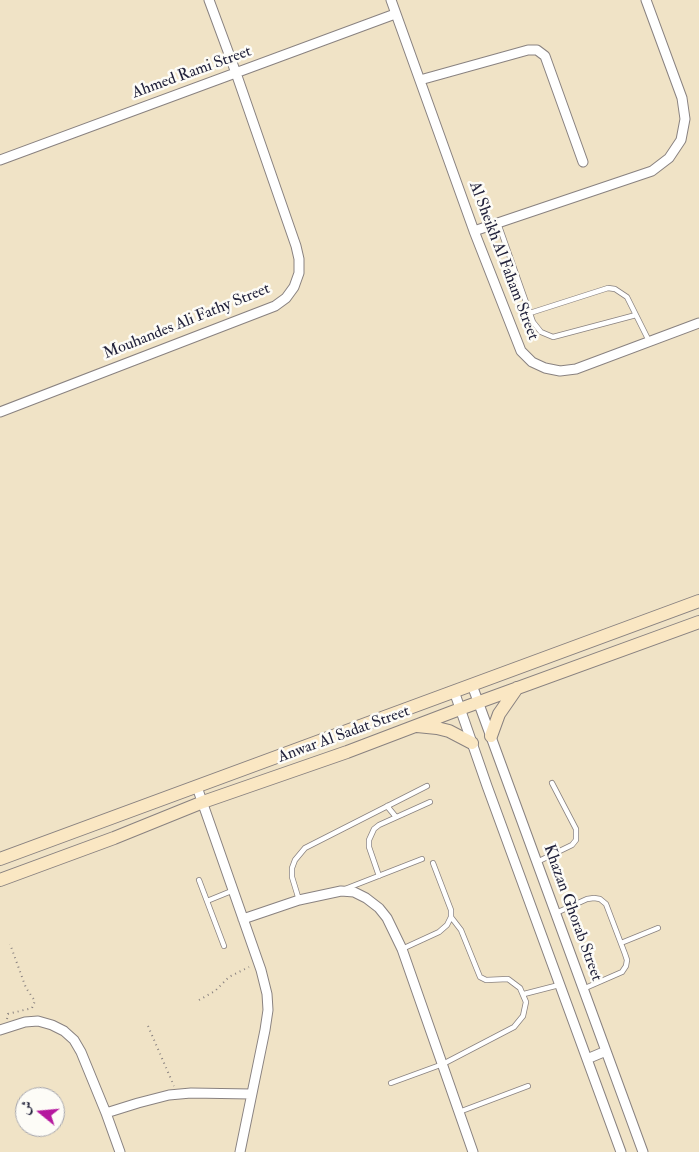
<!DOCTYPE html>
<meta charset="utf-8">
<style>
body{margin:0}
#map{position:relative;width:699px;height:1152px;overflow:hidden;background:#f0e3c6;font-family:"IM FELL Double Pica",Amiri,serif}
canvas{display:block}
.north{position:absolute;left:15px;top:1087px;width:50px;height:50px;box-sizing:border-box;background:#fdfcf7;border:1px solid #a5a5ac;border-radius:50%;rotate:287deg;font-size:14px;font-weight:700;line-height:20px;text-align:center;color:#22223b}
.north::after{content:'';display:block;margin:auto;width:18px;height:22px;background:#b5179e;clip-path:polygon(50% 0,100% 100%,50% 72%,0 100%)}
</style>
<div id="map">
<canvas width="699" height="1152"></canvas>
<div class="north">ش</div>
</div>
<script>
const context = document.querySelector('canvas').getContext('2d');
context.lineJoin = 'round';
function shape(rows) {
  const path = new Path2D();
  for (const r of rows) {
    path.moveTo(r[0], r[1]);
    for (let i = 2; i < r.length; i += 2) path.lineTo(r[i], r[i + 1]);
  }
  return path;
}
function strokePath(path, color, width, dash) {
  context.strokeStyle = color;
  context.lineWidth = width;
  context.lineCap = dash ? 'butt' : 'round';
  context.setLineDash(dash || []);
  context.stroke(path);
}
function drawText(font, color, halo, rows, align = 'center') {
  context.font = font + ' "IM FELL Double Pica",serif';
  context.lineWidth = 5;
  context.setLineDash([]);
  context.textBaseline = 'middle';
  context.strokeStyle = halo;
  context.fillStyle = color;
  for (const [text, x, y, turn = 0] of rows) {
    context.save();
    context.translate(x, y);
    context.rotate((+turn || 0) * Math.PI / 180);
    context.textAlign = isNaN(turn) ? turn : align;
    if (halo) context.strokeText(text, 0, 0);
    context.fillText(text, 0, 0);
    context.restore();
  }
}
const lane = shape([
 [498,223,533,322,541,332,553,337,636,315],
 [530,313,608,288,615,289,627,297,649,341],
 [387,806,396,817],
 [537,862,572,845,576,840,576,829,552,783],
 [379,876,369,847,369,840,374,829,379,825,430,802],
 [199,880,224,946],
 [345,889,422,859],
 [299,900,292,877,292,868,295,860,305,848,427,786],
 [207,901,234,890],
 [556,913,587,899,594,898,600,899,606,904,625,954,627,960,626,966,622,972,583,989],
 [621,943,658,928],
 [402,949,439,932,447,925,451,917,451,910,433,863],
 [524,994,559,985],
 [391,1083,443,1064,514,1027,523,1016,526,1002,520,988,508,979,486,980,480,977,461,930,451,917],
 [459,1112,528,1086]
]);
const street = shape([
 [391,0,474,231,521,351,532,362,545,368,560,371,576,369,699,323],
 [420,80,528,50,537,50,545,56,583,162],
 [0,160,395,14],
 [474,231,652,171,669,158,681,140,685,119,682,98,646,0],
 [0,412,275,306,286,298,294,287,299,273,299,259,296,246,236,73,209,0],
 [472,685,643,1152],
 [454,691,487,786,621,1152],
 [197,787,261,970,267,994,268,1010,265,1030,240,1152],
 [243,919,299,900,341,891,354,892,366,898,379,908,387,918,402,949,473,1152],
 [0,1030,25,1022,38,1021,52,1025,64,1031,74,1040,81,1052,106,1113,120,1152],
 [587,1059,606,1051],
 [106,1113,138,1103,169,1095,191,1093,251,1094]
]);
const secondary = shape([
 [417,726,437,728,449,731,472,743],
 [491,736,499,714,517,688],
 [0,859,699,601],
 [0,880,114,838,203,802,347,752,460,709,699,622]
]);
strokePath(lane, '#898280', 6);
strokePath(street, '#898280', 11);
strokePath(secondary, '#898280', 14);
strokePath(shape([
 [199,1000,215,991,229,977,249,967],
 [7,1019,8,1014,32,1008,35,1001,26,988,10,944],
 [148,1026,174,1086]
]), '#898280', 2, [1, 4]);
strokePath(lane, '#fff', 4.5);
strokePath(street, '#fff', 9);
strokePath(secondary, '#fae7c3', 12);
drawText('16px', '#22223b', '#fdfcf7', [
 ["Ahmed Rami Street",192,73,-20],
 ["Al Sheikh Al Faham Street",503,261,69],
 ["Mouhandes Ali Fathy Street",187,322,-22],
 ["Anwar Al Sadat Street",344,735,-20],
 ["Khazan Ghorab Street",572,913,70]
]);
</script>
